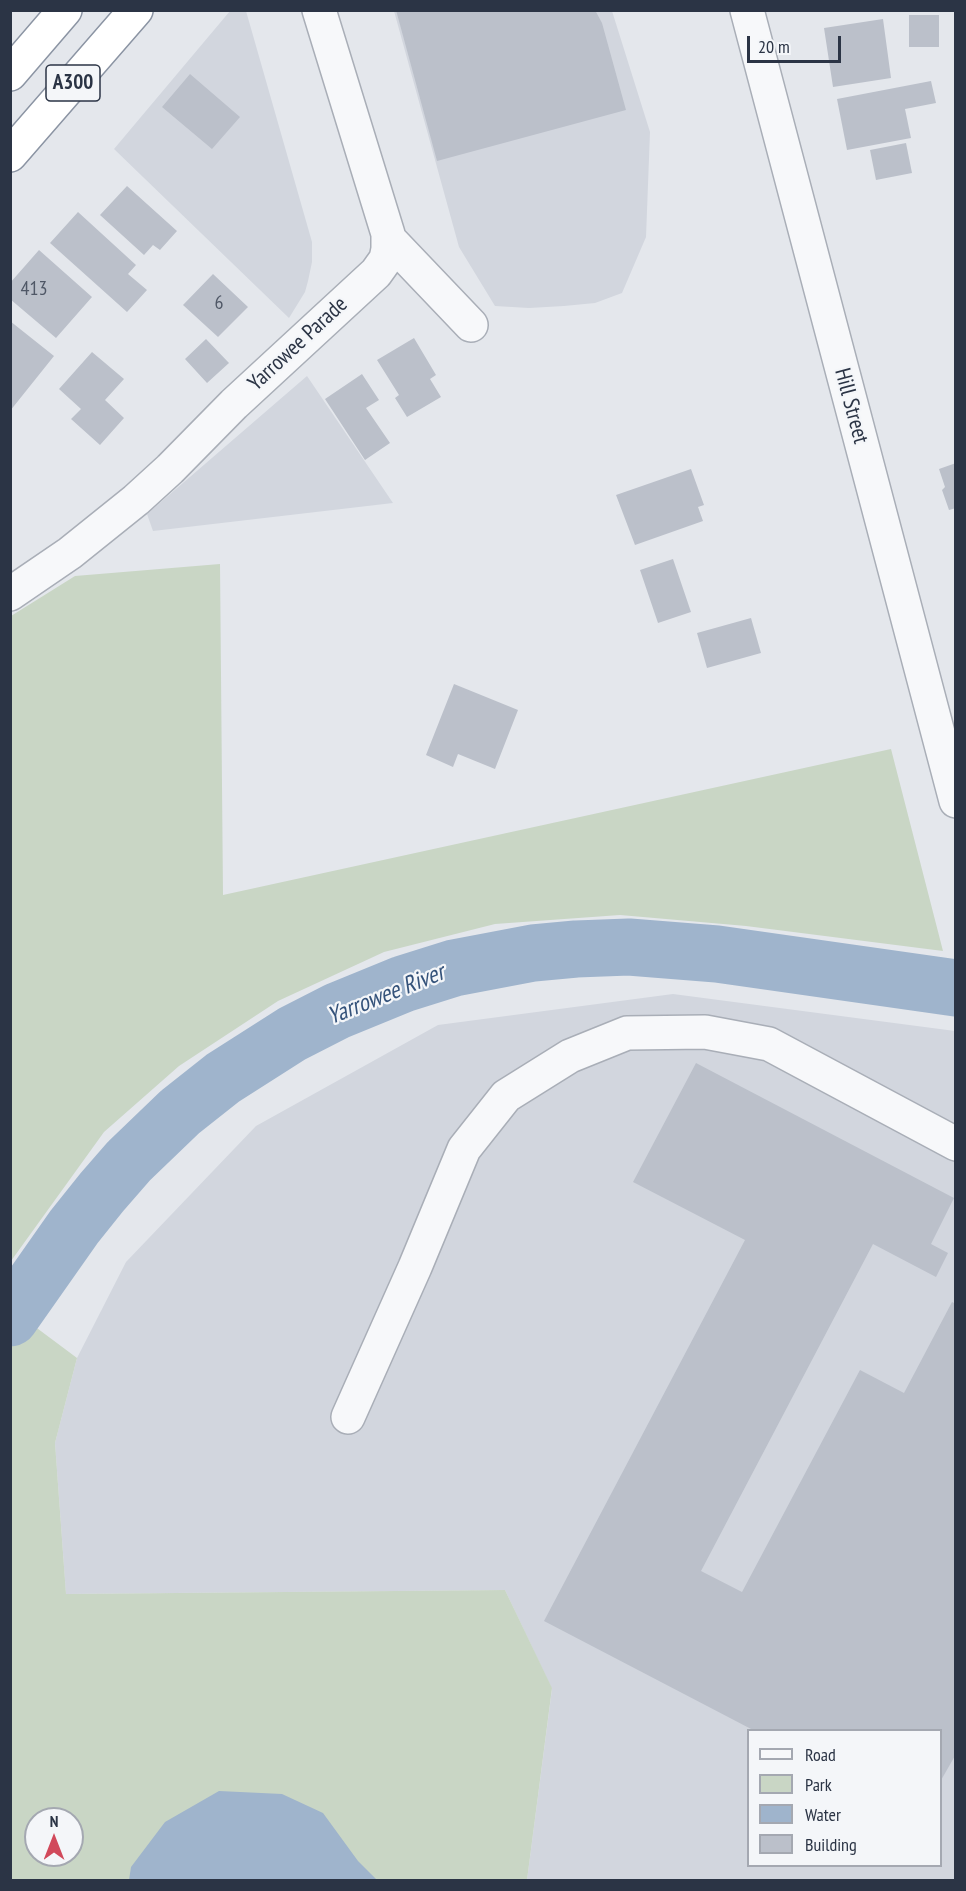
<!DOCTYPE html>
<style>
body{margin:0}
#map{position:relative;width:966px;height:1891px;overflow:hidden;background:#e4e7ec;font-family:"PT Sans Narrow",sans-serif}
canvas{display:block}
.frame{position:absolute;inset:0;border:12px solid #2b3445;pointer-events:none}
.legend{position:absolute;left:747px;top:1729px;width:195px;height:138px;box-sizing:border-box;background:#f4f6f9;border:2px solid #a4a8b1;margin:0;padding:8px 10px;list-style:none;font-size:18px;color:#2b3445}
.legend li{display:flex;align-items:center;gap:12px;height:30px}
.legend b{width:30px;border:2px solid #a4a8b1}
.north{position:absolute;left:24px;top:1807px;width:60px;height:60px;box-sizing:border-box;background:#f4f6f9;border:2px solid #a4a8b1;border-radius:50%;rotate:0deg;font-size:16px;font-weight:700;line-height:24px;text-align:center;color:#2b3445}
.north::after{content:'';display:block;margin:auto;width:21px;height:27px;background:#d1495b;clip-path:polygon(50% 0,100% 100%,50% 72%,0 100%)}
.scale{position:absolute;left:747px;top:36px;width:94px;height:27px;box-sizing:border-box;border:3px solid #2b3445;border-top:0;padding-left:8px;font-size:18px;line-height:21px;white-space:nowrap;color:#2b3445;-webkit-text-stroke:4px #f4f6f9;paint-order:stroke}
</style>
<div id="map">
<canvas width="966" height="1891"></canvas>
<div class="frame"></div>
<ul class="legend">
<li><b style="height:8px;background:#f7f8fa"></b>Road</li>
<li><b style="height:16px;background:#c9d6c5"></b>Park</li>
<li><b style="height:16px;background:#9fb4cc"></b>Water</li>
<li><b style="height:16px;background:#bbc0ca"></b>Building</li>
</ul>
<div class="north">N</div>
<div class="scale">20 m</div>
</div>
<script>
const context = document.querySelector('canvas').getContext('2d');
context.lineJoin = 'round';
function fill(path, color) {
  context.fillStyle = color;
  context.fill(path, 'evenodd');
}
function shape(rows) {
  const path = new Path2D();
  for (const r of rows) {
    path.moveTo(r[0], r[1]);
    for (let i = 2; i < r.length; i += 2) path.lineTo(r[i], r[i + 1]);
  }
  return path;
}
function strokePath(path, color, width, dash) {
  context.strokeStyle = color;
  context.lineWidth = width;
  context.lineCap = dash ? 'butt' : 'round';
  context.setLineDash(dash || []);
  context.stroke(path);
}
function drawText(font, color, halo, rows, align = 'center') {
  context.font = font + ' "PT Sans Narrow",sans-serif';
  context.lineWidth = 4.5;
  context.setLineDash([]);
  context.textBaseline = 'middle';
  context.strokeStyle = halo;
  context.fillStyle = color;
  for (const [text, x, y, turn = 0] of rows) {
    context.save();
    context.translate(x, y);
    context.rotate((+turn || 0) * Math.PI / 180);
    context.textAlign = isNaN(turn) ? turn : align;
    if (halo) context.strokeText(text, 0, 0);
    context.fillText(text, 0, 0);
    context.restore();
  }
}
fill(shape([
 [230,11,246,11,312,242,312,262,308,281,305,292,289,318,114,149],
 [394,11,612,11,650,132,646,237,622,293,595,303,564,306,529,308,495,306,459,247],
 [307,376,393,503,153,531,147,514],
 [673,994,955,1031,955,1880,527,1880,552,1689,505,1590,66,1594,55,1443,77,1358,126,1262,256,1126,438,1025],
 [748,1730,940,1730,940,1866,748,1866]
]), '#d2d6de');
fill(shape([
 [220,564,223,895,891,749,943,951,746,926,620,915,495,924,384,952,278,1001,179,1066,104,1132,11,1261,11,616,75,576],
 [10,1308,77,1358,55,1443,66,1594,505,1590,552,1688,527,1880,11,1880],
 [36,1819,72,1819,72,1855,36,1855]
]), '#c9d6c5');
fill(shape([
 [219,1791,282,1794,323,1813,358,1861,377,1880,129,1880,131,1867,165,1822]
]), '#9fb4cc');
strokePath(shape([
 [10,1318,74,1227,102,1192,129,1161,180,1112,223,1078,292,1034,337,1011,403,984,454,968,533,953,576,949,629,947,717,954,956,988]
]), '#9fb4cc', 57);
fill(shape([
 [396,10,595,10,602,23,626,110,437,161],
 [909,15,939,15,939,47,909,47],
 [883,19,891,78,833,87,824,28],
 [190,74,240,117,212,149,162,107],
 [931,81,936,103,905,109,911,138,847,150,837,99],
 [906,143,912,173,876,180,870,150],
 [127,186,177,231,160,250,153,245,144,255,100,215],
 [78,212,136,265,128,274,147,290,127,312,50,243],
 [39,250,92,297,56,338,10,299,10,283],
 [213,274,248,307,218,337,183,305],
 [10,321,54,356,10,411],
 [414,338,436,375,430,379,441,397,407,417,395,398,399,395,377,360],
 [206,339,229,363,207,383,185,359],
 [92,352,124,379,105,400,124,418,100,445,71,419,81,409,59,389],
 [362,374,379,400,366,408,390,443,365,460,325,399],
 [956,463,956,508,949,510,942,490,945,487,939,469],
 [691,469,704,505,698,507,703,521,635,545,616,495],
 [673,559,691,612,658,623,640,570],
 [751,618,761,653,707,668,697,633],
 [454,684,518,710,495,769,458,754,453,767,426,755],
 [696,1063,954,1198,931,1244,948,1253,936,1277,873,1244,701,1571,742,1592,860,1370,904,1393,952,1302,956,1304,956,1754,940,1782,940,1730,753,1730,544,1621,745,1240,633,1182]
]), '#bbc0ca');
const minor = shape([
 [747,10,956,801],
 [388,238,471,325],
 [10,594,70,553,136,500,170,469,234,404,376,273,386,259,388,249,388,234,319,10],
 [348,1417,415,1267,464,1149,506,1096,570,1056,627,1033,705,1032,769,1044,956,1144]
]);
const highway = shape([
 [10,74,65,10],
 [10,155,136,10]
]);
strokePath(minor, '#a9aeb7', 36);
strokePath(highway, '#8b94a3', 36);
strokePath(minor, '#f7f8fa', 33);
strokePath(highway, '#fff', 33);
drawText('20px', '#4f5766', null, [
 ["413",34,289],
 ["6",219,303]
]);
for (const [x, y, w] of [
 [73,83,54]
]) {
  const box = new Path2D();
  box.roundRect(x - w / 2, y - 18, w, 36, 4.5);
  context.fillStyle = '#f4f6f9';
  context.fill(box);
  strokePath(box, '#2b3445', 1.5);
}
drawText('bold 21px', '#2b3445', null, [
 ["A300",73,83]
]);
drawText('22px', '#2b3445', '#f4f6f9', [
 ["Yarrowee Parade",298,344,-43],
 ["Hill Street",851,406,75]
]);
drawText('italic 24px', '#34527a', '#f4f6f9', [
 ["Yarrowee River",386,995,-22]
]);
</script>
